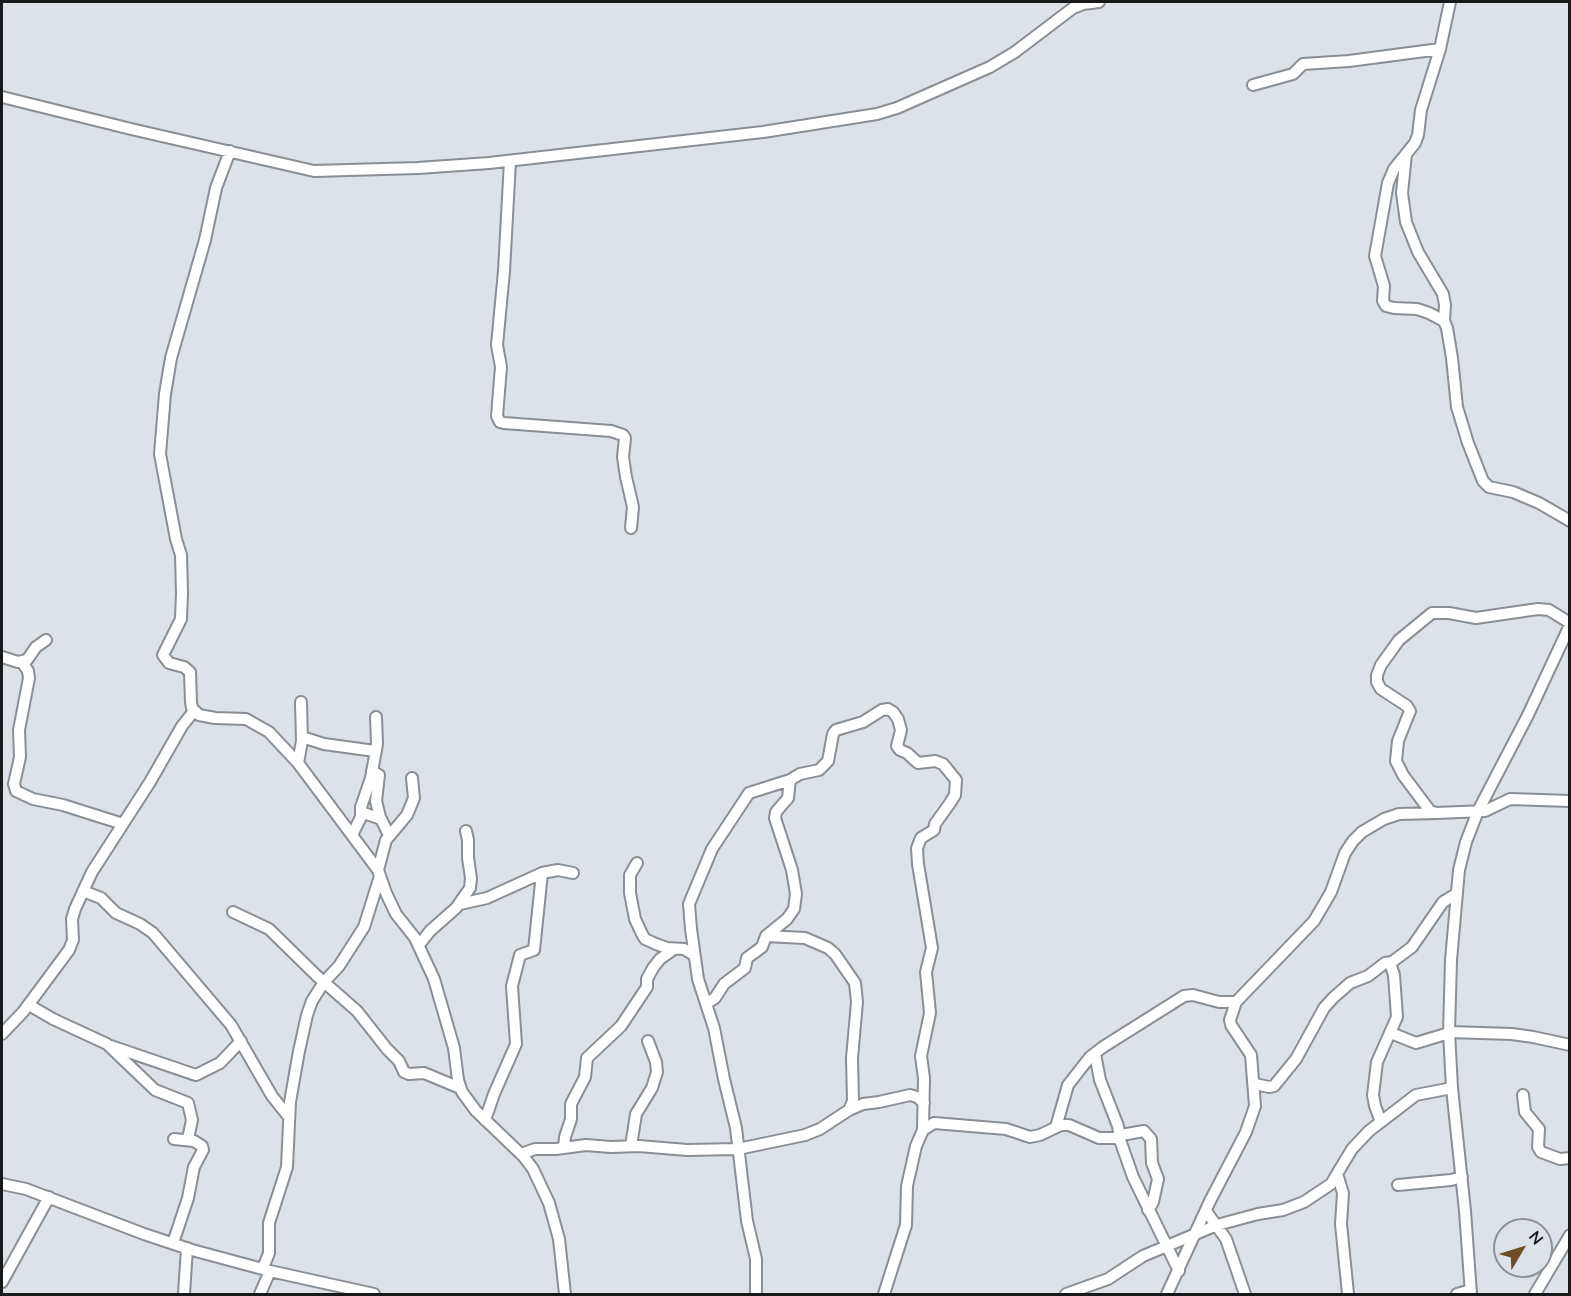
<!DOCTYPE html>
<style>
body{margin:0}
#map{position:relative;width:1571px;height:1296px;overflow:hidden;background:#dce2e7;font-family:"Nunito Sans",sans-serif}
canvas{display:block}
.frame{position:absolute;inset:0;border:3px solid #17191b;pointer-events:none}
.north{position:absolute;left:1493px;top:1218px;width:60px;height:60px;box-sizing:border-box;background:#dce2e7;border:2px solid #8d9295;border-radius:50%;rotate:52deg;font-size:16px;font-weight:700;line-height:24px;text-align:center;color:#17191b}
.north::after{content:'';display:block;margin:auto;width:21px;height:27px;background:#6f4e25;clip-path:polygon(50% 0,100% 100%,50% 72%,0 100%)}
</style>
<div id="map">
<canvas width="1571" height="1296"></canvas>
<div class="frame"></div>
<div class="north">N</div>
</div>
<script>
const context = document.querySelector('canvas').getContext('2d');
context.lineJoin = 'round';
function shape(rows) {
  const path = new Path2D();
  for (const r of rows) {
    path.moveTo(r[0], r[1]);
    for (let i = 2; i < r.length; i += 2) path.lineTo(r[i], r[i + 1]);
  }
  return path;
}
function strokePath(path, color, width, dash) {
  context.strokeStyle = color;
  context.lineWidth = width;
  context.lineCap = dash ? 'butt' : 'round';
  context.setLineDash(dash || []);
  context.stroke(path);
}
const minor = shape([
 [1450,2,1440,49,1421,110,1418,135,1415,143,1394,169,1388,183,1375,256,1384,286,1383,301,1386,306,1394,308,1417,309,1429,313,1444,321,1447,328,1452,358,1457,407,1468,443,1483,481,1489,487,1513,492,1539,503,1570,521],
 [1253,85,1293,74,1303,64,1349,61,1440,49],
 [2,97,131,129,314,171,418,168,489,163,763,132,877,114,897,108,990,67,1015,52,1073,8,1083,4,1099,2],
 [230,151,216,188,205,240,171,358,165,394,160,454,176,539,181,555,182,594,181,619,163,655,169,663,184,667,190,672,191,702,192,708,199,715,215,718,246,719,269,732,298,763,378,870,386,893,396,914,415,938,434,979,454,1048,458,1080,462,1092,476,1111,524,1157,533,1169,549,1203,559,1239,565,1294],
 [1406,154,1402,193,1406,222,1418,252,1443,294,1445,305,1444,321],
 [510,161,504,271,497,345,501,367,497,416,500,422,504,423,611,431,623,435,625,438,623,457,626,477,633,507,631,528],
 [1570,623,1549,610,1538,609,1476,618,1449,613,1432,613,1399,640,1381,665,1377,675,1377,682,1381,689,1407,706,1410,711,1398,741,1396,761,1403,775,1430,811,1436,813,1485,811,1510,799,1570,801],
 [2,657,18,662,27,660,36,647,46,640],
 [22,662,28,671,29,678,19,730,20,757,14,784,16,791,33,799,63,805,123,824],
 [302,737,324,744,375,751],
 [298,763,302,741,301,702],
 [372,771,379,775,376,801,380,817],
 [361,812,381,819,389,835],
 [352,835,361,817,361,807,371,778,377,744,376,717],
 [637,863,630,875,630,893,635,919,642,934,645,939,656,944,667,948,684,949,694,955],
 [378,870,386,840,407,815,414,798,412,778],
 [83,891,101,898,116,913,140,924,153,933,231,1025,272,1096,288,1116],
 [460,904,487,898,542,873,558,870,573,873],
 [233,912,269,929,317,976,357,1011,387,1049,399,1061,404,1072,409,1074,424,1073,460,1088],
 [766,936,805,938,828,948,835,954,855,983,857,1002,852,1058,853,1101,849,1110],
 [419,945,430,931,456,908,470,888,471,878,468,858,468,840,466,831],
 [707,1003,715,998,724,984,745,968,747,958,762,947,766,936,787,919,794,909,796,894,792,870,775,818,776,812,788,798,790,780],
 [29,1005,53,1019,107,1044,155,1090,188,1103,192,1120,188,1139],
 [1449,1032,1512,1034,1533,1037,1570,1045],
 [1391,1033,1416,1043,1449,1033],
 [2,1034,23,1012,69,950,73,940,72,919,75,909,92,872,150,782,182,726,194,711],
 [111,1046,196,1075,220,1063,241,1041],
 [1095,1054,1100,1080,1118,1126,1120,1140],
 [1255,1084,1269,1087,1274,1086,1296,1059,1324,1008,1333,998,1350,983,1368,976,1385,963,1392,962,1412,947,1443,902,1456,894],
 [1523,1095,1525,1112,1539,1129,1538,1147,1541,1152,1560,1159,1570,1158],
 [485,1120,494,1094,516,1044,512,986,520,955,534,950,542,873],
 [1381,1122,1375,1106,1373,1095,1377,1062,1397,1017,1394,975,1390,963],
 [1056,1127,1068,1085,1090,1057,1103,1047,1184,996,1193,995,1219,1002,1236,1002],
 [1121,1135,1144,1131,1151,1139,1152,1163,1158,1179,1153,1202,1148,1210],
 [631,1146,636,1114,652,1088,657,1072,656,1062,648,1041],
 [564,1148,565,1137,571,1119,571,1104,585,1077,587,1058,621,1026,647,987,647,979,653,968,660,959,674,949],
 [521,1154,535,1149,556,1149,586,1145,611,1147,639,1146,687,1150,738,1149,805,1135,820,1129,849,1110,863,1104,879,1102,910,1095,917,1097,924,1103],
 [1337,1174,1343,1193,1341,1224,1348,1294],
 [2,1184,26,1189,144,1234,192,1250,270,1271,374,1294],
 [1398,1185,1451,1180,1462,1177],
 [1206,1211,1226,1239,1245,1294],
 [173,1243,188,1198,194,1167,203,1150,202,1146,194,1141,174,1139],
 [263,1268,269,1253,269,1223,287,1167,290,1102,299,1051,307,1015,312,1001,324,982,339,966,364,927,380,876],
 [2,1282,49,1197],
 [184,1294,187,1248],
 [260,1294,270,1271],
 [756,1294,756,1259,747,1221,736,1128,724,1079,714,1028,698,979,691,929,689,904,712,849,749,793,790,780,800,774,819,770,828,761,833,734,836,730,863,722,882,710,888,709,893,712,898,719,901,730,897,746,900,750,907,753,918,763,935,761,943,764,956,780,955,795,950,803,935,824,934,830,921,838,917,848,918,864,932,948,926,972,930,1013,921,1056,924,1078,923,1130],
 [884,1294,906,1225,907,1186,916,1146,923,1130,934,1123,1006,1129,1030,1137,1040,1135,1061,1125,1069,1125,1099,1138,1116,1138,1120,1140,1133,1177,1179,1271],
 [1066,1294,1108,1279,1143,1256,1217,1225,1258,1214,1283,1210,1304,1202,1331,1184,1352,1149,1369,1131,1412,1098,1416,1095,1452,1088],
 [1167,1294,1210,1201,1246,1132,1255,1106,1251,1055,1231,1025,1230,1020,1236,1002,1314,921,1331,892,1345,853,1353,841,1362,832,1384,819,1399,814,1436,813],
 [1457,1294,1471,1290],
 [1471,1294,1465,1211,1452,1088,1449,1032,1451,960,1459,870,1466,842,1478,811,1528,715,1570,625],
 [1535,1294,1570,1235]
]);
strokePath(minor, '#898f94', 14);
strokePath(minor, '#fff', 10);
</script>
